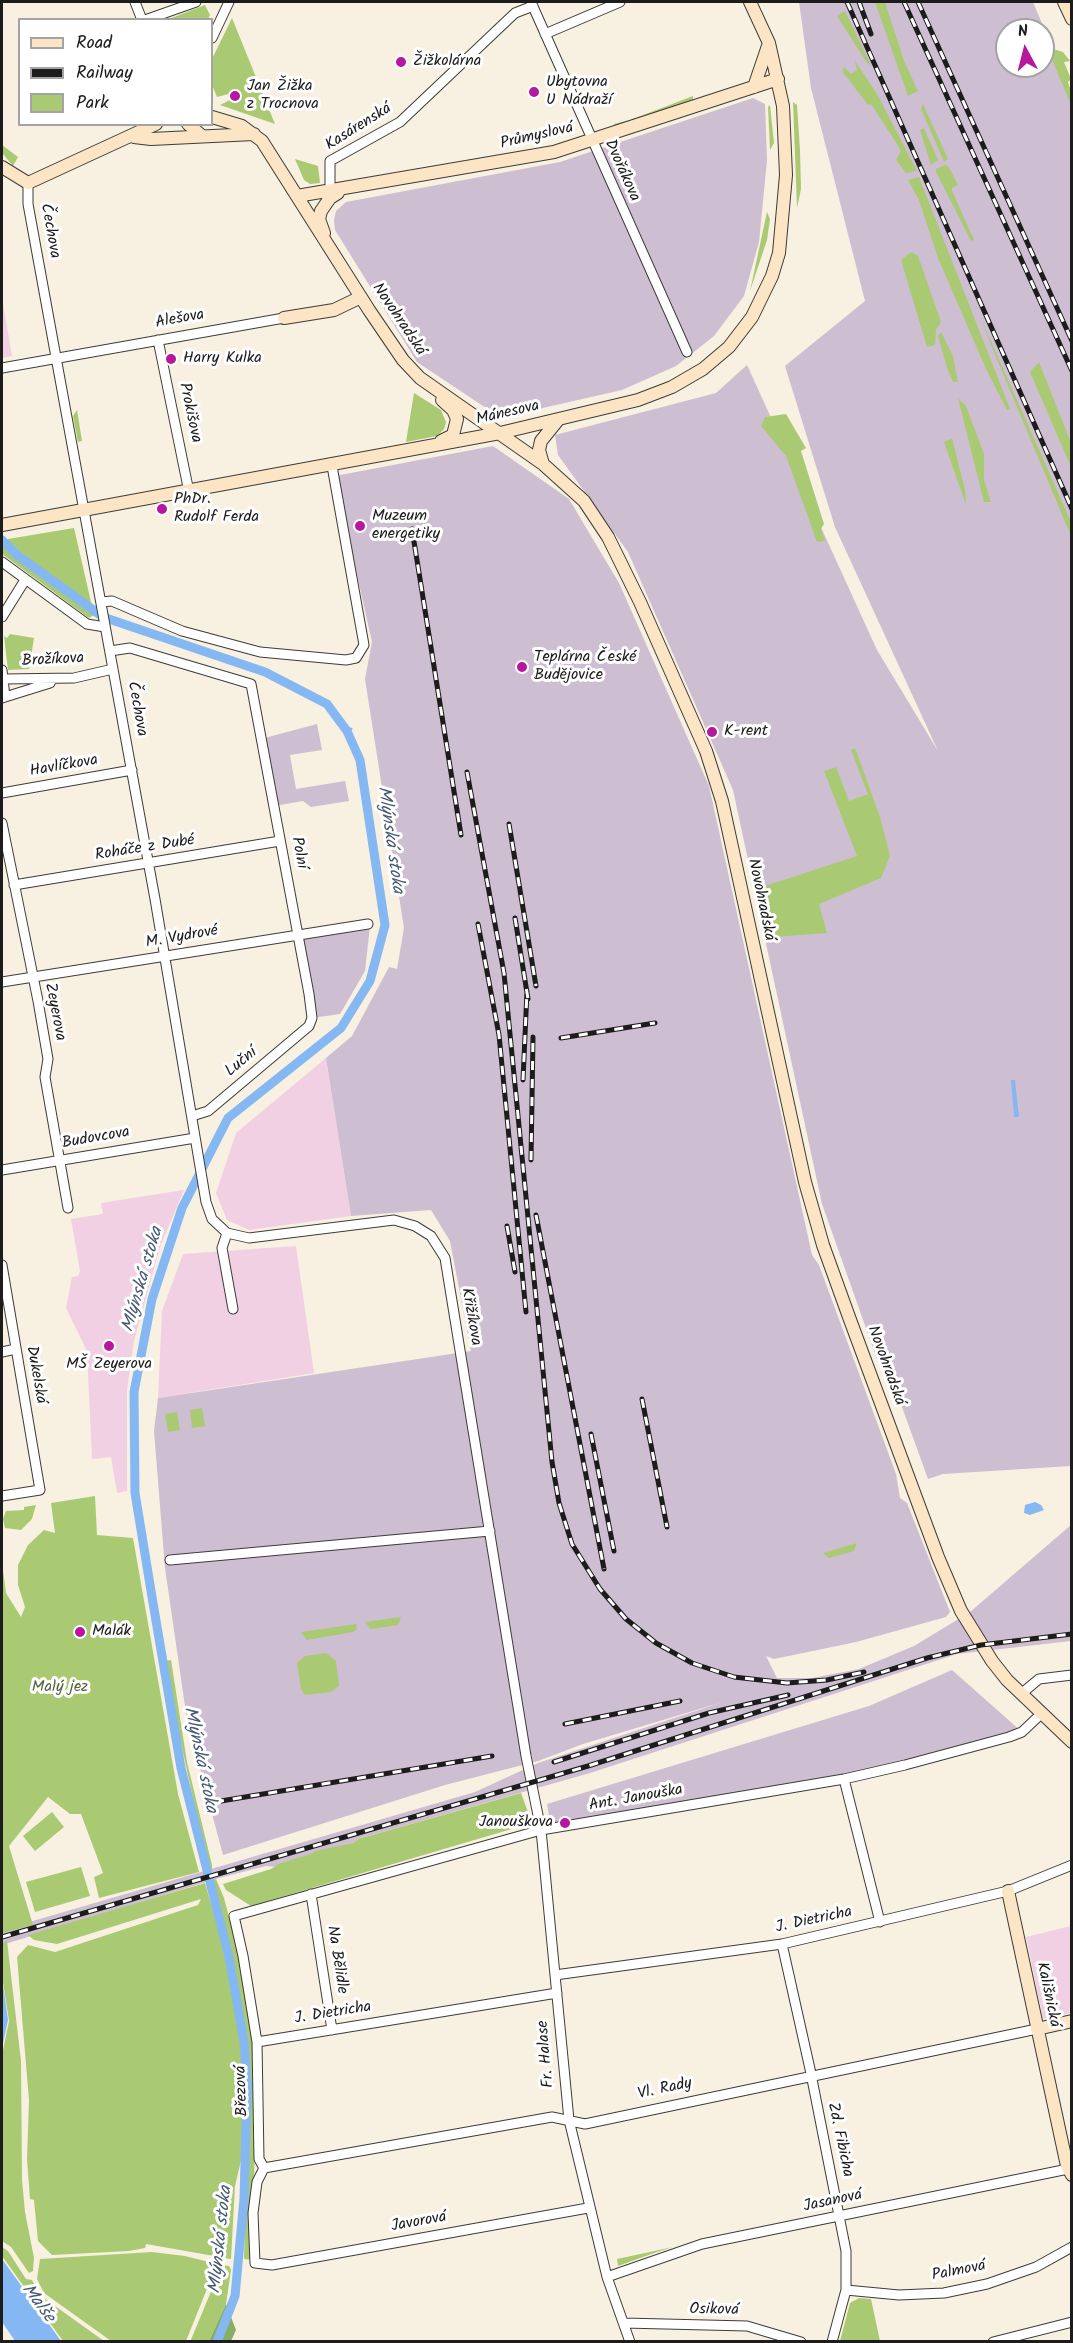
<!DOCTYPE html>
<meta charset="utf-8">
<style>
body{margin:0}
#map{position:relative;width:1073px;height:2343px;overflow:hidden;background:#f8f0e0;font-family:Kalam,sans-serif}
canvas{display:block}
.frame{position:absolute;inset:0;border:3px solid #1c1c1c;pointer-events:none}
.legend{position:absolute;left:18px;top:18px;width:195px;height:108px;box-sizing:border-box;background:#fff;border:2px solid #a4a4a4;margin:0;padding:8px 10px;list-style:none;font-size:18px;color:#1c1c1c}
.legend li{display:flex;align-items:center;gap:12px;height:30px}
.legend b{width:30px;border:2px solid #a4a4a4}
.north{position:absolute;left:995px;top:18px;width:60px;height:60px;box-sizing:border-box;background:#fff;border:2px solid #a4a4a4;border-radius:50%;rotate:353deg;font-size:16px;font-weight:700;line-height:24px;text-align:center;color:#1c1c1c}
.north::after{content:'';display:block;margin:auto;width:21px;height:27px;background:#b5179e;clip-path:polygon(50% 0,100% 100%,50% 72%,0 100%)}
</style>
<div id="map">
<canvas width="1073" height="2343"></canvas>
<div class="frame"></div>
<ul class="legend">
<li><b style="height:8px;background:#fce5c4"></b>Road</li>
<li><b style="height:8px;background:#1c1c1c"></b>Railway</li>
<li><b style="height:16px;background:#a9ca72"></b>Park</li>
</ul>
<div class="north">N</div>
</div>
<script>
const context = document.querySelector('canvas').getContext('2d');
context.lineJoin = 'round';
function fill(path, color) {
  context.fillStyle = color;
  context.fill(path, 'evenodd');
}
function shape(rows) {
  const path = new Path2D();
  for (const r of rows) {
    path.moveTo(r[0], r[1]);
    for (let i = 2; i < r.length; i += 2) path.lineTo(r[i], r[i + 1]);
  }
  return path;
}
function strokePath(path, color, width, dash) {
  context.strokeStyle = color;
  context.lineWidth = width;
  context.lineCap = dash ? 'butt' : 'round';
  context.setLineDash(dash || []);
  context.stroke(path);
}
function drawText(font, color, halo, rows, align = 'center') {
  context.font = font + ' Kalam,sans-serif';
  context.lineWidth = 6;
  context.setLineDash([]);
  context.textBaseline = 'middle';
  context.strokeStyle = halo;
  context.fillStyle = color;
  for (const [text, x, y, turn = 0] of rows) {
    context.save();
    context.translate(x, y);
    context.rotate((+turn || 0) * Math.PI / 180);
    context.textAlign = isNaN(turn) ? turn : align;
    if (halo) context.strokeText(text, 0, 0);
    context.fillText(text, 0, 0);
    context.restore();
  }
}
fill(shape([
 [2,298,12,356,2,358],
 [326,1058,351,1216,249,1230,227,1220,216,1193,236,1133],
 [184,1190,160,1247,134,1341,127,1390,127,1491,117,1493,111,1457,92,1459,87,1351,66,1308,72,1277,78,1276,80,1271,71,1219,103,1214,101,1203],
 [296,1246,314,1373,158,1398,162,1311,183,1254],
 [1071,1926,1071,2013,1043,2019,1026,1937]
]), '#f1d0e4');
fill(shape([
 [799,2,1033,2,1072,95,1071,1466,943,1474,928,1479,885,1360,878,1362,822,1204,733,790,628,552,558,455,555,435,716,393,747,365,877,650,938,751,835,527,785,366,865,301,811,88],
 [1007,30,1043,30,1043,66,1007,66],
 [753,98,765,104,767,160,759,242,744,296,714,336,676,366,622,390,503,417,483,406,417,362,335,230,334,220,336,211,346,202,560,162],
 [493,446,569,499,619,583,709,786,812,1255,819,1265,896,1474,900,1498,907,1503,950,1612,946,1617,856,1642,774,1659,766,1656,777,1678,812,1678,859,1669,914,1646,970,1612,1071,1525,1071,1641,957,1654,590,1773,358,1839,353,1843,280,1863,277,1867,266,1866,219,1878,2,1945,2,1930,475,1792,538,1763,723,1702,583,1744,538,1761,445,1785,223,1855,187,1720,165,1568,154,1431,158,1398,471,1351,450,1241,431,1210,351,1216,326,1058,352,1036,389,967,397,969,404,928,365,679,372,642,335,476],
 [317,724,322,750,290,755,296,789,345,781,349,801,311,807,303,801,274,806,261,739],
 [370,926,365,971,340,1014,312,1018,298,935],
 [952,1670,1022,1732,905,1765,551,1828,547,1804,869,1706]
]), '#cebed1');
fill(shape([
 [875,2,885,2,904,61,918,91,908,96],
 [205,5,210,15,208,19,169,19],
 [845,11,871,65,867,63,837,16],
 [232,18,275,124,220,105,236,97,236,92,217,97,212,85,212,59],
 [1047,47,1063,52,1070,61,1064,62,1071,79,1068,82,1071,91,1071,105],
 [855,61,877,94,917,171,906,173,896,160,901,151,897,144,871,104,868,105,842,71,844,67,851,74,857,70],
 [693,96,693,100,613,127,614,124,630,120],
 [793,102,797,105,800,150,801,189,797,208],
 [923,104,948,159,944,162,921,109],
 [770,105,774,143,770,150,768,107],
 [924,128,938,160,931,165,920,130],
 [2,145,18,157,13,166,2,153],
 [295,159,318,166,320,183,310,184,304,180],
 [945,165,948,166,958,185,952,188,952,191,974,240,971,241,936,172,936,169],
 [919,177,1010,409,1007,410,986,369,938,258,919,200,908,180],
 [767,212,770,219,767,240,750,291],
 [911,252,918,256,941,322,936,330,935,345,927,347,901,260],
 [982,321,1071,522,1071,536,993,350],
 [941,332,953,356,958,382,953,382,947,368,938,336],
 [1039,362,1071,443,1071,467,1030,372],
 [414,393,441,410,446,422,444,429,437,436,406,442],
 [958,398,966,406,984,454,984,480,991,502,984,502],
 [77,410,82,441,78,442,73,416],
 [786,414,806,448,801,451,824,524,821,529,825,541,817,542,786,456,761,426,765,417],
 [952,438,965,490,966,505,944,442],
 [74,528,94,615,89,618,2,554,2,540],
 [10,634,34,638,29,669,8,670,4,636,7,638],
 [855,748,880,817,890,856,881,878,819,904,827,933,773,937,765,930,756,898,762,887,857,856,824,771,836,767,849,801,868,794,851,750],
 [202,1408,205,1426,192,1428,190,1410],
 [177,1412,180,1430,168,1432,165,1414],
 [95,1496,97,1535,133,1538,178,1794,199,1872,99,1898,94,1877,103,1873,81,1814,70,1814,48,1797,9,1846,33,1925,2,1933,2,1563,6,1593,21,1617,25,1607,18,1585,18,1565,28,1545,44,1530,55,1533,51,1503],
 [36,1505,32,1519,21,1530,5,1528,3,1519,6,1511,24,1510,24,1507],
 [857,1543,854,1551,829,1558,823,1553],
 [401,1617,398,1625,371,1629,365,1622],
 [356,1624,357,1629,353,1632,307,1640,301,1632],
 [326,1653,336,1661,339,1686,331,1692,305,1695,301,1689,297,1663,305,1656],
 [171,1660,187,1762,212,1865,212,1870,209,1871,175,1716,165,1661],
 [521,1793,532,1823,251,1906,226,1890,223,1884,271,1869,280,1863,311,1854,315,1851,353,1843,358,1839],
 [52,1812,64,1827,35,1851,23,1836],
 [81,1867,90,1896,35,1912,26,1882],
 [216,1879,224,1898,240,1958,253,2041,256,2104,252,2260,244,2259,249,2084,247,2052,229,1950,212,1880],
 [205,1883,229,1966,241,2037,244,2080,242,2156,235,2186,231,2259,146,2244,145,2248,129,2251,52,2255,38,2241,34,2200,30,2199,27,2159,29,2100,17,1957,28,1945,55,1952,198,1905,201,1899,57,1944,34,1940,28,1935],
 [7,1941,21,2061,22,2180,25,2212,34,2258,33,2271,29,2273,11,2247,2,2241,2,2055,9,2021,2,1976,2,1943],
 [2,2247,8,2251,26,2279,32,2280,41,2296,104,2341,63,2341,2,2256],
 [673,2247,657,2252,618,2266,617,2259],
 [152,2252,185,2256,217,2264,186,2341,111,2341,44,2293,37,2279,40,2259],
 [222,2265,229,2266,231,2270,226,2304,209,2341,190,2342],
 [859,2298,871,2299,880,2341,840,2341,850,2303]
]), '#a9ca72');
fill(shape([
 [226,2304,236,2330,231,2341,209,2341]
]), '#86ae64');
fill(shape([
 [1011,1080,1015,1080,1019,1117,1014,1117],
 [1035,1502,1041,1505,1044,1510,1030,1515,1024,1513,1025,1505],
 [2,1978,8,2020,2,2048],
 [2,2259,33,2302,61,2341,15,2341,2,2322]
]), '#85b8f2');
strokePath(shape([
 [347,731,351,729]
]), '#85b8f2', 3);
strokePath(shape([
 [2,540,17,555,103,617,265,672,327,704,347,731,360,760,385,925,370,981,341,1028,228,1118,182,1208,152,1299,134,1392,135,1493,152,1597,181,1768,229,1957,244,2042,247,2085,244,2199,235,2296,217,2342]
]), '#85b8f2', 9);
const street = shape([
 [135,2,142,20],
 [531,2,687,352],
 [145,20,196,2],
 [545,34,620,2],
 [212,38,229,2],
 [28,183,28,204,155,899,206,1202,212,1219,227,1233,249,1238,394,1220,415,1226,431,1236,445,1258,526,1756,541,1830,569,2120,607,2277,630,2342],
 [330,192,330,161,400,122,515,13,533,6],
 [158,340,189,492],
 [2,368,284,318],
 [2,562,87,624,105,627],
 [101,602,112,601,182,631,260,652,346,660,356,658,364,645,332,466],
 [2,617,25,580],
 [110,651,130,648,251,684,309,994,312,1018,309,1026,208,1111,192,1116],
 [2,670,5,697,2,698],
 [3,679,74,678,113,669],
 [5,697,50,683,52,679],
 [2,793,132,770],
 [2,823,38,1001,48,1059,45,1077,68,1208],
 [14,885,280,841],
 [2,982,368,924],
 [2,1170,195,1138],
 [227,1233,222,1248,233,1309],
 [2,1265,40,1490,2,1496],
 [2,1352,16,1349],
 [170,1560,490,1531],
 [1021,1694,1039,1679,1072,1675],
 [844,1779,880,1922],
 [311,1894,332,2030],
 [782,1944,810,2069,846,2251,846,2290,832,2342],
 [555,1975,782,1944,1008,1891,1072,1865],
 [257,2042,557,1993],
 [264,2168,259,2159,257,2042,243,1956,234,1916,541,1830,844,1779,905,1765,1009,1737,1022,1732,1041,1714],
 [264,2168,552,2117,585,2124,1037,2029],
 [264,2168,257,2182,253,2213,255,2263,272,2265,588,2208],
 [607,2277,702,2244,1068,2169],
 [846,2290,899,2295,944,2293,987,2284,1036,2267,1072,2247],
 [624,2323,747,2326,801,2342],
 [993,2342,1072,2322]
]);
const secondary = shape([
 [1064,2,1072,19],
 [754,87,769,43],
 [212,117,242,126,262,141,369,310,403,360,420,378,543,464,584,501,608,537,640,602,706,751,722,801,805,1182,823,1245,849,1317,938,1557,961,1611,992,1661,1007,1680,1072,1742],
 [188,124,201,135],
 [134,137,151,139,254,134],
 [2,167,28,183,156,124],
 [297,196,554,152,778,79],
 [324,233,319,219,321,211,330,198,338,193],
 [284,318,334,310,361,297],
 [441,441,453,435,457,419,453,410,442,400],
 [543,464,539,450,541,441,558,420],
 [2,525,500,433,638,400,672,387,703,369,729,347,752,317,772,276,779,253,786,175,783,106,769,43,750,2],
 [1008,1891,1067,2166,1072,2175],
 [1037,2029,1072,2021]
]);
strokePath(street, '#3d3c39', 11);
strokePath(secondary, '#3d3c39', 14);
strokePath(street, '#fff', 9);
strokePath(secondary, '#fce5c4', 12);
const rail = shape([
 [847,2,1072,509],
 [859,2,871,34],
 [904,2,1072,371],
 [918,2,1072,341],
 [412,529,461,835],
 [467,772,504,973,552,1462,559,1503,572,1544,600,1589,626,1619,656,1643,692,1663,734,1677,787,1683,827,1680,864,1672],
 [509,824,536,986],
 [515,918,528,999],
 [478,924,499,1035,526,1312],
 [561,1038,655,1023],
 [523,1080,527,991],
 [531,1160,533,1037],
 [536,1215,604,1569],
 [507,1226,515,1272],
 [642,1399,667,1527],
 [591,1434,614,1551],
 [565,1724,680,1701],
 [554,1762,709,1713,788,1695],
 [215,1802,492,1756],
 [2,1937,588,1766,927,1658,981,1645,1072,1634]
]);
strokePath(rail, '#1c1c1c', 5);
strokePath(rail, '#fff', 3, [9]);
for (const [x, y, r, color] of [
 [401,62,6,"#b5179e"],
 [534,92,6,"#b5179e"],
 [235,96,6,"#b5179e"],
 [171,359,6,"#b5179e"],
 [162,509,6,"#b5179e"],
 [360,526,6,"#b5179e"],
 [522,667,6,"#b5179e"],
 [712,732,6,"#b5179e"],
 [109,1346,6,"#b5179e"],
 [80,1632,6,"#b5179e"],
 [565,1823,6,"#b5179e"]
]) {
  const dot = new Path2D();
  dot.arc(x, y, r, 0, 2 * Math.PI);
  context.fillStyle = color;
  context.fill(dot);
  strokePath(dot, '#fff', 2);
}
drawText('16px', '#1c1c1c', '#fff', [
 ["Žižkolárna",413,62],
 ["Ubytovna",546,83],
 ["U Nádraží",546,101],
 ["Jan Žižka",247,87],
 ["z Trocnova",247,105],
 ["Harry Kulka",183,359],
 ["PhDr.",174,500],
 ["Rudolf Ferda",174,518],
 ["Muzeum",372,517],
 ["energetiky",372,535],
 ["Teplárna České",534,658],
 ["Budějovice",534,676],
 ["K-rent",724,732],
 ["MŠ Zeyerova",109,1365,"center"],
 ["Malák",92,1632],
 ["Janouškova",553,1823,"right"]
], 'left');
drawText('16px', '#1c1c1c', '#fff', [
 ["Kasárenská",359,128,-32],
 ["Průmyslová",537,137,-13],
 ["Dvořákova",621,171,66],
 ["Čechova",49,231,80],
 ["Alešova",180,320,-10],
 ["Novohradská",398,320,56],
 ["Prokišova",189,413,78],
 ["Mánesova",508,414,-13],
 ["Brožíkova",53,661,-3],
 ["Čechova",136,709,80],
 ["Havlíčkova",64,767,-10],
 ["Roháče z Dubé",145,849,-9],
 ["Polní",298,853,79],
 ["Novohradská",760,900,78],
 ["M. Vydrové",182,938,-10],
 ["Zeyerova",54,1012,79],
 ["Luční",242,1063,-40],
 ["Budovcova",96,1139,-10],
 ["Křižíkova",470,1317,80],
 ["Novohradská",885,1366,70],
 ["Dukelská",35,1375,80],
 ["Ant. Janouška",636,1799,-10],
 ["J. Dietricha",814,1921,-12],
 ["Na Bělidle",336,1960,81],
 ["Kališnická",1047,1995,78],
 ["J. Dietricha",333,2014,-9],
 ["Fr. Halase",547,2054,-95],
 ["Vl. Rady",665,2090,-12],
 ["Březová",243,2091,-92],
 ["Zd. Fibicha",839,2140,78],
 ["Jasanová",833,2202,-12],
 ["Javorová",419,2223,-10],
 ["Palmová",959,2272,-11],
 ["Osiková",714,2311,1]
]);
drawText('16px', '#54623e', '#fff', [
 ["Malý jez",60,1688]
]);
drawText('italic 18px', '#465a72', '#fff', [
 ["Mlýnská stoka",389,840,82],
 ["Mlýnská stoka",144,1280,-74],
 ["Mlýnská stoka",199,1760,78],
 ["Mlýnská stoka",222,2240,-84],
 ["Malše",37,2304,53]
]);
</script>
